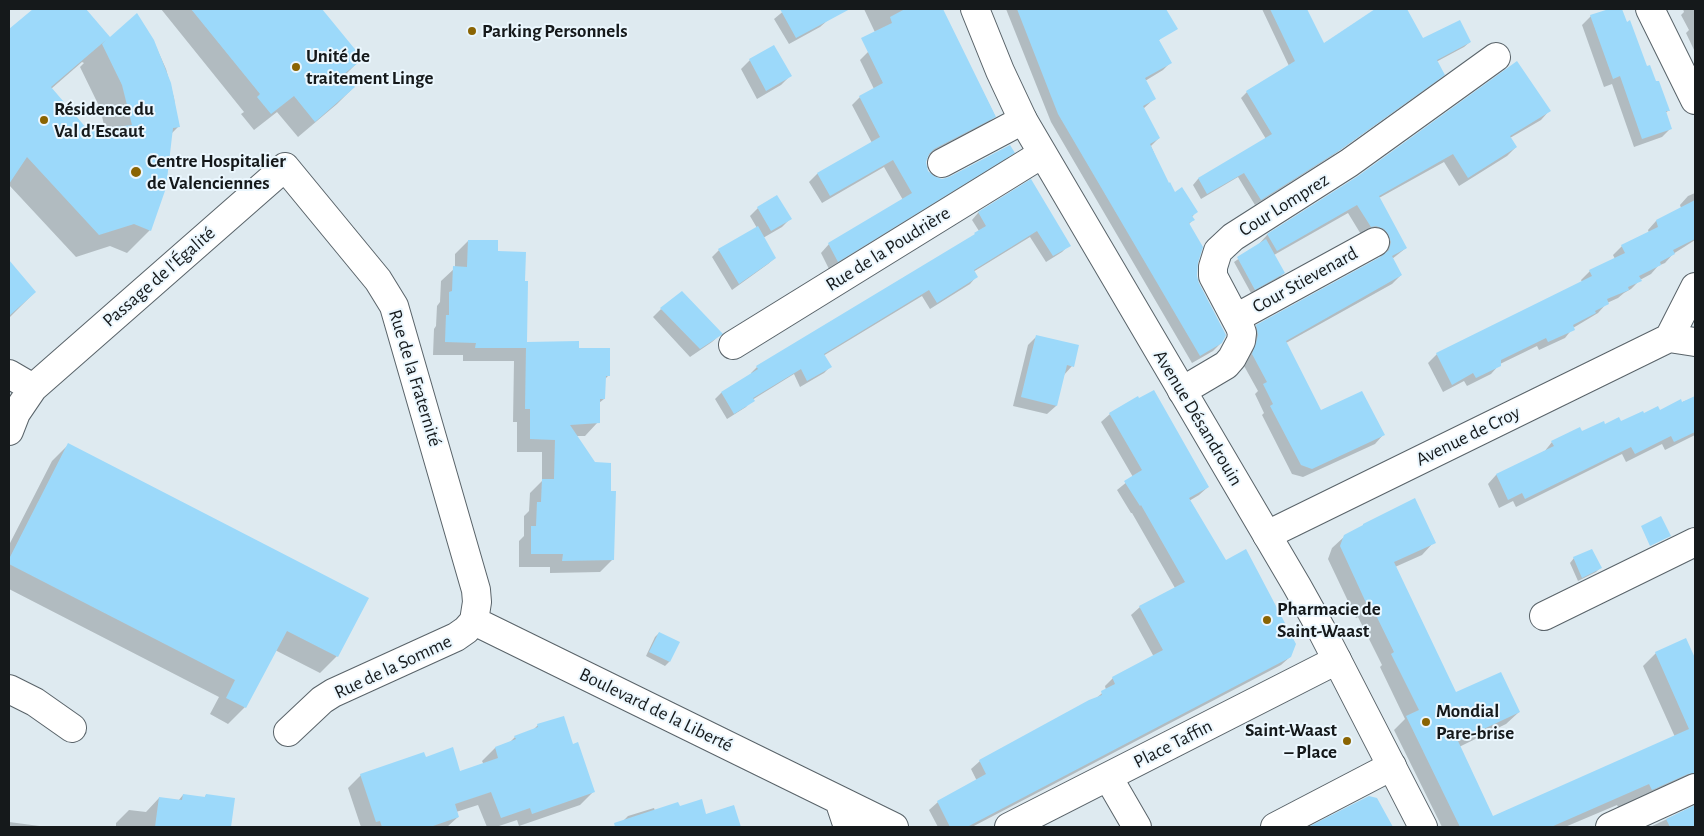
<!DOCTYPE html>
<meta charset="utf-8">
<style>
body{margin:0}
#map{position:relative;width:1704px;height:836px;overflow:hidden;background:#deeaf0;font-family:"Alegreya Sans",sans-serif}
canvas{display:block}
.frame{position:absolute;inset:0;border:10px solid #15191b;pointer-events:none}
</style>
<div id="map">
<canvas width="1704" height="836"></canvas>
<div class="frame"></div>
</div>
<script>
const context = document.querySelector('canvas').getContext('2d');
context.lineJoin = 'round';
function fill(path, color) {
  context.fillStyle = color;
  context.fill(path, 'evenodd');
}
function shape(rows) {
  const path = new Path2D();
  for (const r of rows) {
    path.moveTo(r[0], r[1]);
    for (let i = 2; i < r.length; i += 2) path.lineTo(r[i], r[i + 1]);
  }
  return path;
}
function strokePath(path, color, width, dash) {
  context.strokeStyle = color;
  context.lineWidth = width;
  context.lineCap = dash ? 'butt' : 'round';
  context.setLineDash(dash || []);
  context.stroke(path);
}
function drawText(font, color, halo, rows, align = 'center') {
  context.font = font + ' "Alegreya Sans",sans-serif';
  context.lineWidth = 4;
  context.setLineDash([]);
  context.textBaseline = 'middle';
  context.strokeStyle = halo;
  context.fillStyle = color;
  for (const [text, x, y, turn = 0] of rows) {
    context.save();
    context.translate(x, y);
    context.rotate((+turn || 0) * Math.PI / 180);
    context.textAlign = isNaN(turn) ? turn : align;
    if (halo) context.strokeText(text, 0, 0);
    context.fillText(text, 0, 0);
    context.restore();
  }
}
fill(shape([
 [35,9,65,9,67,11,69,9,85,9,110,38,153,40,166,69,174,98,178,127,171,134,150,230,127,253,110,246,76,257,9,185,9,31],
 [82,62,84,63,80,67,100,108,105,129,87,131,51,89],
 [161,9,320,9,361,59,344,76,354,87,337,104,298,137,277,112,254,130,241,114,244,112],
 [786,9,822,9,828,20,820,27,789,44,774,19],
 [864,9,942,9,995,116,987,124,927,156,925,162,927,171,933,177,941,180,949,178,1013,152,1005,160,829,269,821,253,829,244,903,200,884,167,822,203,809,182,817,174,872,143,852,105,860,97,874,89,860,60,868,52,881,45],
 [1006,9,1078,9,1082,24,1109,9,1149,9,1163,36,1158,41,1171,62,1163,70,1145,81,1154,99,1143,109,1159,138,1151,146,1168,185,1175,194,1196,212,1192,217,1193,220,1189,224,1196,277,1221,343,1213,351,1192,363,1051,122],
 [1262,9,1306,9,1323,44,1381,9,1405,9,1423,39,1470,42,1464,47,1436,62,1438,80,1333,155,1255,205,1238,177,1201,199,1193,185,1198,179,1266,139,1241,98,1247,92,1289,66],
 [1613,9,1621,9,1646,68,1668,111,1665,113,1671,128,1662,137,1634,147,1612,84,1604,87,1582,25,1591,16],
 [1683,9,1695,9,1695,52,1686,33,1689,30,1681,15,1684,12],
 [750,60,790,76,781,85,757,99,741,69],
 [1549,111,1541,120,1510,138,1516,147,1507,156,1459,186,1444,162,1379,198,1406,248,1392,259,1401,275,1392,284,1286,343,1321,412,1383,435,1375,444,1303,477,1292,474,1262,415,1264,413,1255,394,1258,391,1243,364,1248,335,1257,326,1380,258,1382,252,1362,236,1348,213,1274,255,1284,273,1280,277,1251,293,1234,262,1259,245,1259,244,1267,235,1359,177],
 [1031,181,1069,245,1062,252,1046,262,1030,237,973,272,976,277,970,284,930,309,922,296,823,356,830,367,824,373,800,387,794,374,752,400,746,407,727,419,715,399,721,393,751,375,751,373,757,367,971,238,979,231,972,220,978,213],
 [1695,193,1695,240,1673,254,1665,263,1658,266,1651,274,1640,280,1631,289,1624,293,1618,298,1607,303,1598,313,1573,328,1565,338,1539,350,1537,346,1500,364,1491,374,1467,386,1464,381,1443,392,1428,363,1437,354,1582,282,1581,280,1590,271,1615,259,1613,255,1622,246,1649,233,1648,230,1656,221,1681,208,1680,205,1688,196],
 [758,208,790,219,782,227,763,238,775,258,768,264,732,290,712,257,719,250,757,228,750,216],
 [468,241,497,253,526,343,578,349,608,376,605,379,604,399,599,403,598,422,585,436,576,436,613,559,600,572,550,573,550,567,519,567,519,541,524,536,524,516,529,511,530,493,542,481,542,452,517,452,517,422,513,422,514,361,463,361,463,355,433,355,434,329,436,326,437,306,440,302,441,281,455,268,455,254],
 [9,262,35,292,9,318],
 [661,309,721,334,712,342,690,357,653,317],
 [1036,337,1072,366,1064,375,1056,406,1047,414,1013,406,1028,345],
 [1695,397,1695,435,1665,450,1662,444,1626,462,1622,454,1516,507,1513,501,1499,508,1488,484,1496,475,1544,452,1552,442,1604,426,1621,423,1644,414,1660,411],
 [1110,414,1208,487,1199,495,1189,501,1225,562,1290,657,1281,665,972,827,938,827,929,810,938,802,977,781,971,769,980,761,1095,699,1106,690,1105,686,1113,678,1154,657,1131,615,1140,607,1175,588,1132,513,1131,513,1117,490,1133,477,1101,422],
 [69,444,337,656,320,673,275,650,245,707,228,724,210,714,219,697,9,589,9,545,52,461],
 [1345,536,1434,542,1422,555,1395,567,1455,694,1519,712,1506,724,1459,747,1492,817,1675,737,1643,666,1656,653,1686,640,1695,661,1695,792,1620,811,1617,805,1565,827,1442,827,1394,730,1405,719,1380,667,1382,665,1358,617,1356,618,1328,559,1332,548],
 [1574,558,1600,568,1596,572,1578,581,1570,563],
 [659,633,678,642,669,662,665,666,646,656,655,637],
 [538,725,572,746,593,792,580,805,519,826,517,820,496,827,487,827,478,805,456,812,458,817,447,827,361,827,348,788,361,775,425,758,460,773,484,765,482,761,495,748,509,743,515,737,532,731],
 [183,795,204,798,206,795,233,799,230,827,116,827,116,823,129,810,146,812,159,798,178,801],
 [1369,797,1377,799,1391,827,1311,827],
 [733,806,740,827,617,827,628,816,654,808,655,811,679,808,705,815],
 [1695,806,1695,827,1650,827],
 [9,822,47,827,9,827]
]), '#0003');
fill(shape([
 [33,9,86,9,110,37,137,13,154,40,171,83,180,127,173,128,166,188,151,231,134,224,99,235,27,157,9,184,9,29],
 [106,40,102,44,122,85,132,125,88,130,51,87],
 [191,9,322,9,363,59,344,74,355,87,315,122,294,96,271,114,257,97,260,94],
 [780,9,850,9,796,38],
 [905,9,943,9,996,117,934,149,929,154,926,162,928,171,934,176,942,179,949,177,1010,145,1015,153,838,262,828,243,912,193,893,160,830,196,817,173,880,137,859,96,883,83,861,38,892,23,890,17],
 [1017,9,1166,9,1178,29,1159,40,1172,63,1145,78,1156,99,1143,106,1160,138,1150,144,1169,183,1170,182,1175,192,1182,187,1198,212,1192,216,1195,220,1189,223,1203,247,1198,263,1197,276,1199,283,1226,335,1222,343,1200,356,1058,114],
 [1270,9,1307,9,1324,43,1375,9,1407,9,1423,38,1460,20,1471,42,1437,60,1445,75,1340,150,1261,200,1244,173,1207,194,1198,178,1272,134,1246,91,1295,61],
 [1609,9,1622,9,1627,22,1630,20,1647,66,1650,65,1656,81,1659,81,1670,111,1666,111,1672,129,1642,139,1620,76,1613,79,1590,15],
 [774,45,792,76,766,91,749,59],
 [1517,61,1551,111,1510,136,1517,147,1468,178,1453,154,1379,196,1407,248,1392,256,1402,275,1286,341,1321,410,1362,391,1385,435,1312,469,1301,465,1270,406,1273,404,1263,384,1267,382,1252,354,1256,343,1258,335,1256,325,1382,256,1389,250,1391,242,1388,234,1384,229,1376,226,1371,227,1357,205,1277,251,1267,234,1358,176],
 [1031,179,1071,246,1053,256,1037,231,974,270,978,277,937,303,929,290,824,354,832,367,807,381,801,369,753,398,755,401,734,414,721,392,758,369,756,366,975,234,974,233,986,226,978,212],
 [777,195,792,219,771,231,757,207],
 [1695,200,1695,239,1673,250,1675,254,1660,262,1661,265,1639,276,1642,281,1628,287,1629,290,1607,299,1609,304,1595,311,1596,313,1573,325,1575,330,1548,342,1546,338,1501,360,1501,366,1476,378,1473,373,1452,385,1436,353,1592,276,1589,270,1625,253,1621,245,1658,227,1656,220],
 [758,226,776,258,739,284,718,249],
 [1266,239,1285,273,1255,290,1237,257],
 [468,240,498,240,498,251,526,252,525,281,528,281,527,342,579,341,579,348,610,348,610,376,606,376,605,399,600,399,600,423,570,425,595,462,611,463,611,491,616,491,614,560,562,561,563,554,531,554,531,526,536,526,537,502,541,502,542,479,554,479,555,440,530,439,530,409,525,409,526,348,475,348,476,343,445,342,446,315,449,315,449,292,452,291,453,266,467,267],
 [9,260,36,292,9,316],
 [682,291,723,334,700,349,660,308],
 [1036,335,1079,345,1074,367,1067,365,1057,406,1021,397],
 [1154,390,1209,487,1189,498,1226,560,1246,549,1296,644,1291,657,967,827,950,827,937,801,986,774,979,760,1089,700,1102,695,1101,691,1115,684,1112,677,1163,650,1139,606,1185,582,1141,505,1140,506,1124,481,1142,470,1109,413,1138,396,1139,398],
 [1695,396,1695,432,1674,442,1671,436,1635,454,1631,447,1525,499,1522,493,1508,500,1496,474,1554,446,1551,441,1580,427,1582,431,1604,421,1605,424,1619,417,1621,421,1643,411,1644,413,1658,406,1660,410,1681,399,1682,402],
 [68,443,369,598,338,657,287,631,246,708,226,698,235,680,9,564,9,559],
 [1415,498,1436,543,1394,562,1456,692,1501,672,1520,712,1458,741,1493,816,1689,729,1655,652,1686,638,1695,658,1695,773,1688,774,1652,790,1649,784,1551,827,1460,827,1406,716,1419,710,1391,654,1394,652,1371,605,1368,607,1340,546,1344,535,1363,525,1363,524],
 [1661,516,1671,536,1650,546,1641,526],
 [1592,549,1602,568,1582,578,1573,557],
 [659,632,680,642,670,662,649,652],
 [564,716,573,744,578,742,595,792,532,814,530,808,501,818,491,792,455,804,459,817,430,827,382,827,380,821,376,822,360,774,424,752,426,757,453,747,460,771,498,758,495,747,516,739,514,736,538,727,537,724],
 [183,794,205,797,206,794,235,798,231,827,155,827,159,797,182,800],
 [1369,796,1377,798,1393,827,1308,827],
 [702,799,706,814,734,805,741,827,615,827,614,823,678,802,680,806],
 [1695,805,1695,827,1670,827,1666,819]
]), '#9cd9fa');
const minor = shape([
 [1650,9,1695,100],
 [942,163,1023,120],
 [1236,318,1375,242],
 [1669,338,1695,287],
 [733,345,1042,154],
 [9,374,33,388],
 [1182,391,1226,365,1232,358,1241,341,1242,333,1240,327,1213,276,1213,267,1218,251,1233,237,1349,163,1496,57],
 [9,431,16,413,33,388,285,167,378,280,394,306,476,590,477,602,474,621,466,630,456,637,333,693,322,700,288,732],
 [1267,535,1669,338,1695,342],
 [1544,616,1695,542],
 [474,621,839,800,848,827],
 [9,689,35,702,72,728],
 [1108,777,1137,827],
 [839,800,894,827],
 [1009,827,1337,660],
 [1275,827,1392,766],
 [1610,827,1695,788]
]);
const major = shape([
 [975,9,1000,71,1023,120,1297,586,1321,629,1423,827]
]);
strokePath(minor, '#596369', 30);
strokePath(major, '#596369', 30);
strokePath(minor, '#fff', 28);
strokePath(major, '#fff', 28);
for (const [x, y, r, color] of [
 [472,31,5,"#8a6402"],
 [296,67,5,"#8a6402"],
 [44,120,5,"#8a6402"],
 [136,172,6,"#8a6402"],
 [1267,620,5,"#8a6402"],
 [1426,722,5,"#8a6402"],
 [1347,741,5,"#8a6402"]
]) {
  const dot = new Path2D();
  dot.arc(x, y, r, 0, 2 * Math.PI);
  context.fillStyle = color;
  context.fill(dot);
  strokePath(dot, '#ebf7fe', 2);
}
drawText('bold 19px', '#15191b', '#ebf7fe', [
 ["Parking Personnels",482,31],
 ["Unité de",306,56],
 ["traitement Linge",306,78],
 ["Résidence du",54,109],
 ["Val d'Escaut",54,131],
 ["Centre Hospitalier",147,161],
 ["de Valenciennes",147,183],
 ["Pharmacie de",1277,609],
 ["Saint-Waast",1277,631],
 ["Mondial",1436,711],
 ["Pare-brise",1436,733],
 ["Saint-Waast",1337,730,"right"],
 ["– Place",1337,752,"right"]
], 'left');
drawText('19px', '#15191b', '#ebf7fe', [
 ["Cour Lomprez",1284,205,-32],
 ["Rue de la Poudrière",888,249,-32],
 ["Passage de l'Égalité",159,277,-41],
 ["Cour Stievenard",1305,280,-29],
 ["Rue de la Fraternité",415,378,73],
 ["Avenue Désandrouin",1198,418,59],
 ["Avenue de Croy",1468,436,-26],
 ["Rue de la Somme",393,667,-25],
 ["Boulevard de la Liberté",656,710,26],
 ["Place Taffin",1173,744,-27]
]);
</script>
